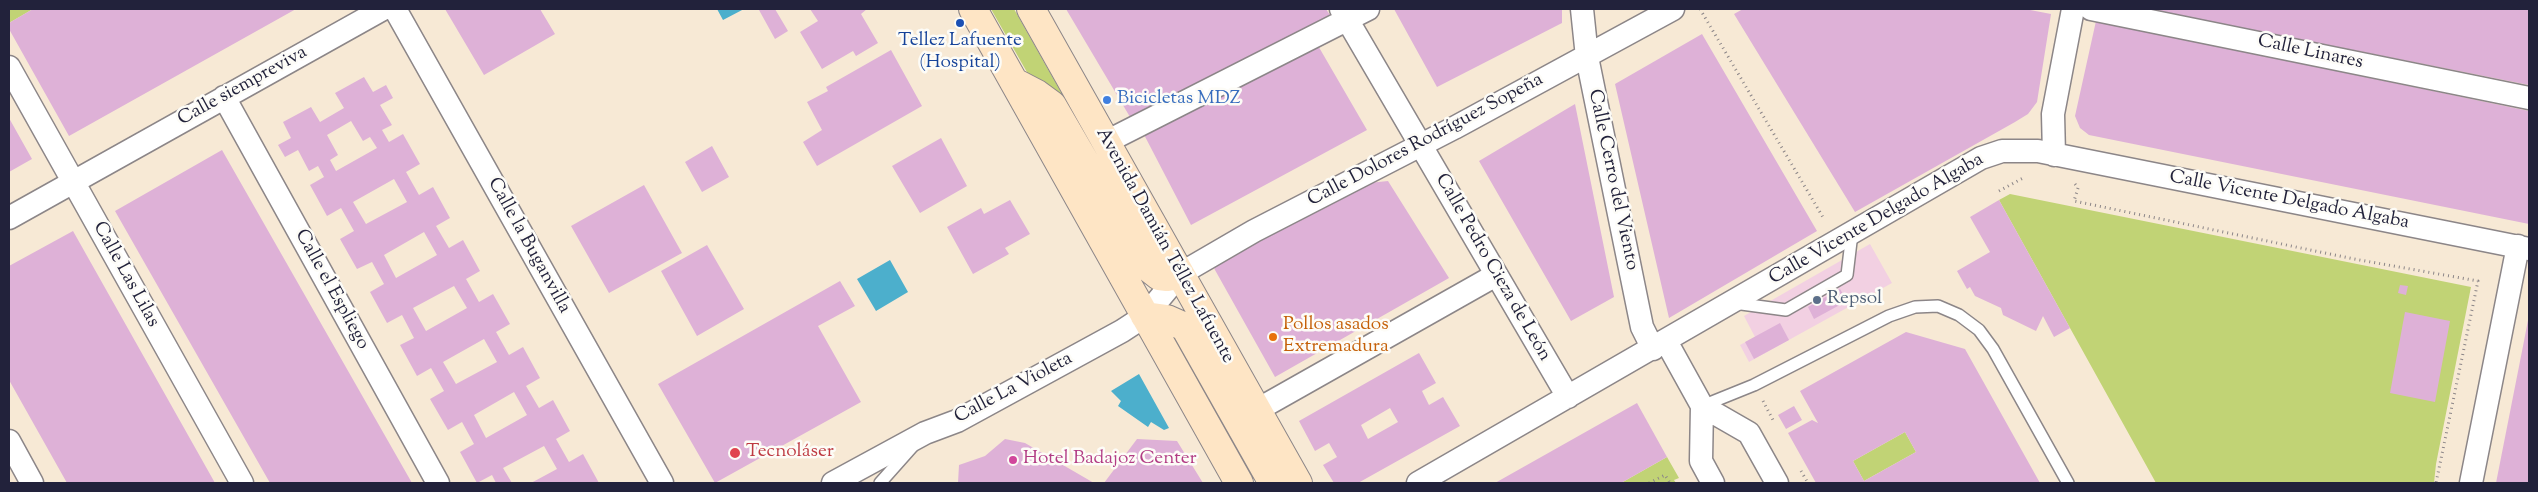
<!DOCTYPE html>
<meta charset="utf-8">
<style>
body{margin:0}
#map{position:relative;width:2538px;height:492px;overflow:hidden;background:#f7e9d5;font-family:"Sorts Mill Goudy",serif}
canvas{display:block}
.frame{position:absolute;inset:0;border:10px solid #22223b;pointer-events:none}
</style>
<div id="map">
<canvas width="2538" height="492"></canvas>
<div class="frame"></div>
</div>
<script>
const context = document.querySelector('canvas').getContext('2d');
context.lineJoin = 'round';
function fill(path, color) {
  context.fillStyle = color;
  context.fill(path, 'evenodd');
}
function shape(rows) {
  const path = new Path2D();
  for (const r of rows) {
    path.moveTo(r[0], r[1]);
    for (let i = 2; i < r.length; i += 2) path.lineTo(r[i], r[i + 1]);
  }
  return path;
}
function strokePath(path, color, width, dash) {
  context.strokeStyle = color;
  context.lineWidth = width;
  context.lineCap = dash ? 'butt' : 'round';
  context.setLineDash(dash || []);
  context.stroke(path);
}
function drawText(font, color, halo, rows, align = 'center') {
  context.font = font + ' "Sorts Mill Goudy",serif';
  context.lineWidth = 5;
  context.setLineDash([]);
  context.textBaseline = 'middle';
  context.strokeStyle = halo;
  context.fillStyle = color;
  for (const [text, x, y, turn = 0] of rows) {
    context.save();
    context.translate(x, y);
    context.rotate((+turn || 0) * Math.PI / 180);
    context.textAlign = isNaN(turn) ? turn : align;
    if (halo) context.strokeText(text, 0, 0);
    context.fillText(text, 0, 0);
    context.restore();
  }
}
fill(shape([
 [1870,244,1892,283,1749,362,1740,345,1755,337,1744,316]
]), '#f2d0e2');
fill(shape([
 [9,9,33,9,9,23],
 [991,9,1014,9,1062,94,1057,96,1032,81],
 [2010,194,2471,287,2436,464,2434,483,2156,483,1999,200],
 [1905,432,1916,452,1864,481,1853,461],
 [1667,457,1679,478,1674,480,1676,483,1621,483]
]), '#c1d375');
fill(shape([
 [717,9,744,9,723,20],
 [890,260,908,292,876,311,857,279],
 [1139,374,1169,428,1164,430,1151,422,1148,427,1118,406,1121,401,1111,391]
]), '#4cafcc');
fill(shape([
 [33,9,296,9,69,136,9,29,9,23],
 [445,9,540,9,555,34,484,75],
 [760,9,775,9,788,31,775,39,759,10],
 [810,9,867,9,861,14,878,43,856,56,853,51,822,69,800,32,818,21],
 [1066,9,1326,9,1330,15,1130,117],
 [1394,9,1562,9,1562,23,1437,87],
 [1743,9,2025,9,2051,14,2037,102,2028,114,2015,122,1855,212,1734,14],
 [2152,9,2529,9,2529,85,2152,10],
 [2096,21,2529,111,2529,224,2089,135,2080,128,2075,116],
 [1702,34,1817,231,1669,318,1615,84],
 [1313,37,1367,130,1191,225,1139,125],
 [891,50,922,106,817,166,803,142,822,130,807,102,828,91,826,87],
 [364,77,373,92,386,85,393,98,380,105,392,125,382,130,389,142,403,134,420,164,406,172,419,195,433,187,450,218,436,226,449,248,463,240,480,271,466,279,479,302,493,294,510,324,496,332,509,355,523,347,540,378,526,386,539,408,553,400,570,431,556,439,569,462,583,454,599,483,531,483,557,469,544,446,503,468,512,483,496,483,492,475,477,483,460,452,474,444,462,422,448,430,430,399,444,391,431,368,417,376,400,345,414,338,402,315,387,323,370,292,384,284,372,262,357,269,340,239,354,231,341,208,327,216,310,185,324,177,318,166,309,171,298,150,285,157,278,145,291,138,283,122,311,107,320,122,344,108,335,93],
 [351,121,363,141,370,137,377,148,336,171,330,160,338,155,327,135],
 [394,179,407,202,366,224,353,202],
 [424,232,437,255,396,278,384,255],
 [454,286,467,308,426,331,413,308],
 [484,339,497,362,456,384,443,362],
 [514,392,527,415,486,438,474,415],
 [1575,104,1614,297,1571,321,1479,161],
 [9,118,32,159,9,172],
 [941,138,967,186,920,213,892,166],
 [712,146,729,177,702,192,685,162],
 [222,150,412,483,270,483,115,211],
 [1388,181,1449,278,1275,377,1215,270,1207,251,1233,229,1322,188],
 [644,185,682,253,609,293,571,226],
 [1010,200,1030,234,1005,248,1009,254,973,274,947,227,981,208,984,214],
 [1999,200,2070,328,2054,337,2043,316,2036,331,2003,315,2001,308,1975,296,1970,287,1967,289,1957,271,1990,252,1970,217],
 [73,231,215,483,67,483,9,380,9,266],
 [707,245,744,309,697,336,661,271],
 [840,281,855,306,818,326,861,402,715,483,658,384],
 [2400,285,2408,286,2406,295,2398,293],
 [1840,289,1847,301,1814,319,1808,307],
 [2405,312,2450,321,2435,402,2390,393],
 [2528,320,2529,483,2496,483,2524,341],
 [1780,323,1789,340,1754,359,1745,342],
 [1906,332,1965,349,2040,483,1816,483,1788,433,1812,420,1818,423,1800,391],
 [1905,432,1916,452,1864,481,1853,461],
 [1419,353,1436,383,1422,391,1429,405,1443,397,1460,426,1358,483,1334,483,1323,465,1337,457,1329,443,1315,451,1299,421],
 [1390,408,1398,422,1368,439,1361,425],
 [1637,403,1667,457,1621,483,1495,483],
 [1794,406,1802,420,1786,429,1778,415],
 [1005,439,1025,443,1094,483,958,483,959,465,985,456],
 [1137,439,1177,441,1203,483,1104,483]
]), '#deb1d7');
const lane = shape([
 [1734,303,1786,310,1847,275,1852,233],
 [1702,406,1754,385,1889,316,1915,307,1938,306,1959,315,1979,330,1993,349,2068,483],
 [880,483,912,447]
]);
const street = shape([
 [395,9,662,483],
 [1341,9,1568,397],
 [1582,9,1587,57,1642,327,1653,349],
 [2091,9,2529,98],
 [9,67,242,483],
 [224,97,438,483],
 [1106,142,1368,9],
 [2054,155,2053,114,2073,9],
 [9,218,383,9],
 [1666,341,1702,406,1749,433,1777,483],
 [1702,406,1701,461,1713,483],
 [1257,410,1496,275],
 [9,441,32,483],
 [833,483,925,433,957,421,1122,331,1145,316,1180,274,1254,231,1454,128,1673,9],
 [1418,483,1981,158,2002,151,2038,151,2529,249],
 [2471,483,2518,246]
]);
const secondary = shape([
 [973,9,1239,483],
 [1031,9,1298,483],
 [1014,82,1037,94,1052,105,1145,265,1159,276,1167,277,1180,274],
 [1145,316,1167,319,1185,327,1273,483]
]);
strokePath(lane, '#8c8688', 14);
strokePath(street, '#8c8688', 25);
strokePath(secondary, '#8c8688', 30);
strokePath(shape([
 [1700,9,1824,219],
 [2075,184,2078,188,2074,201,2354,259,2478,281,2436,483],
 [1999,191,2025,177],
 [1763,401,1773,420],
 [1801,471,1808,483],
 [1649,483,1665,475,1670,483]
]), '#8c8688', 3, [1, 4]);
strokePath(lane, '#fff', 11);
strokePath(street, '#fff', 22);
strokePath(secondary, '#fee5c5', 28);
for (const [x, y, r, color] of [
 [960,23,5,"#1a4fb4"],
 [1107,100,5,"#3f7fe0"],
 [1817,300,5,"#5c6f8a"],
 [1273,337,5,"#e8710a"],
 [735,453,6,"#e0444e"],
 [1013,460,5,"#d1479c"]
]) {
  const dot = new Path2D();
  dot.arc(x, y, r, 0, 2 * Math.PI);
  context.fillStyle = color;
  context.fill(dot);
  strokePath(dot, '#fdfcf7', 2);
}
drawText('19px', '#164399', '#fdfcf7', [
 ["Tellez Lafuente",960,42],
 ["(Hospital)",960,64]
]);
drawText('19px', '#22223b', '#fdfcf7', [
 ["Calle Linares",2310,53,12],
 ["Calle siempreviva",243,87,-29],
 ["Calle Dolores Rodríguez Sopeña",1426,141,-28],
 ["Calle Cerro del Viento",1612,180,78],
 ["Calle Vicente Delgado Algaba",2289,201,11],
 ["Calle Vicente Delgado Algaba",1877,220,-30],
 ["Calle la Buganvilla",528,246,61],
 ["Avenida Damián Téllez Lafuente",1164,246,61],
 ["Calle Pedro Cieza de León",1492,268,60],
 ["Calle Las Lilas",125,275,61],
 ["Calle el Espliego",331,290,61],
 ["Calle La Violeta",1014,389,-28]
]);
drawText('19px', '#366cbe', '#fdfcf7', [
 ["Bicicletas MDZ",1117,100]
], 'left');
drawText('19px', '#4e5e75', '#fdfcf7', [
 ["Repsol",1827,300]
], 'left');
drawText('19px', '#c56008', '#fdfcf7', [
 ["Pollos asados",1283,326],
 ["Extremadura",1283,348]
], 'left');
drawText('19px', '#be3a42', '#fdfcf7', [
 ["Tecnoláser",746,453]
], 'left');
drawText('19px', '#b23c85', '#fdfcf7', [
 ["Hotel Badajoz Center",1023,460]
], 'left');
</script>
